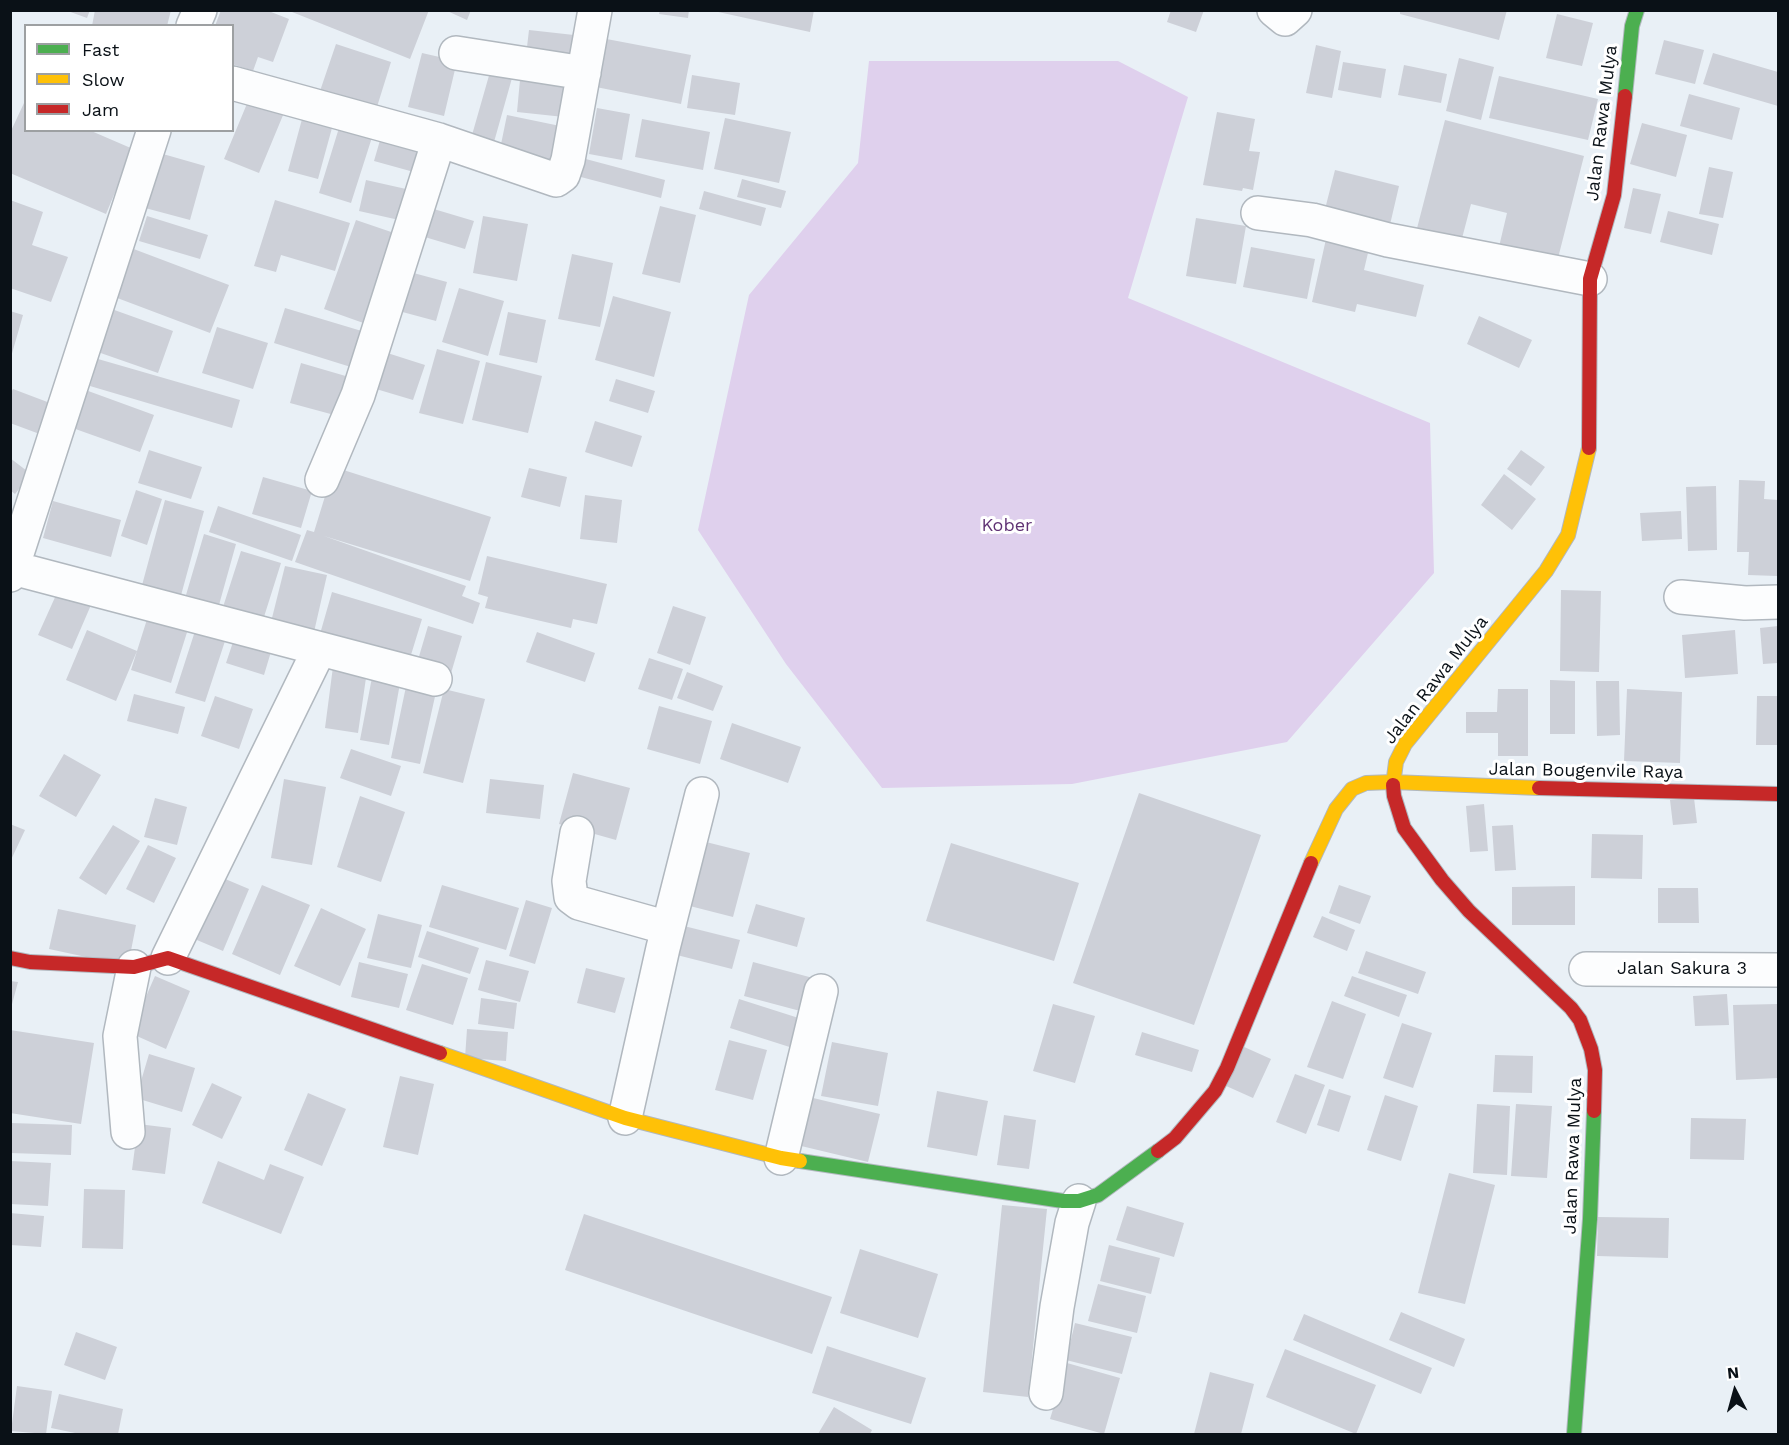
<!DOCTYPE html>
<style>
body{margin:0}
#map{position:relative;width:1789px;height:1445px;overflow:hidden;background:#e9f0f6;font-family:"Work Sans",sans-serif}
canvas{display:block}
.frame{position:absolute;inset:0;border:12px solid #0a1117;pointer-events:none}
.legend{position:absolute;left:24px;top:24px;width:210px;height:108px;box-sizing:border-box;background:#fff;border:2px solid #9da0a2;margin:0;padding:8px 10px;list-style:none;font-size:18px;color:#0a1117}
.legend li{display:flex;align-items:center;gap:12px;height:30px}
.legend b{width:30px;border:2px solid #9da0a2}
.north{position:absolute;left:1705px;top:1361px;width:60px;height:60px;-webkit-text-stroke:4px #fff;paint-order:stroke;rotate:354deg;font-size:16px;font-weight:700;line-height:24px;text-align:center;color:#0a1117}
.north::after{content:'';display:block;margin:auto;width:21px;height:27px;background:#0a1117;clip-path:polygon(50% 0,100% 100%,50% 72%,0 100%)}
</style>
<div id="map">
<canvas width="1789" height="1445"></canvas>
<div class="frame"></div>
<ul class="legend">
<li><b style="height:8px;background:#4caf50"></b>Fast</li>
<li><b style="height:8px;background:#ffc107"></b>Slow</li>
<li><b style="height:8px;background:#c62828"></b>Jam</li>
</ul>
<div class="north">N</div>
</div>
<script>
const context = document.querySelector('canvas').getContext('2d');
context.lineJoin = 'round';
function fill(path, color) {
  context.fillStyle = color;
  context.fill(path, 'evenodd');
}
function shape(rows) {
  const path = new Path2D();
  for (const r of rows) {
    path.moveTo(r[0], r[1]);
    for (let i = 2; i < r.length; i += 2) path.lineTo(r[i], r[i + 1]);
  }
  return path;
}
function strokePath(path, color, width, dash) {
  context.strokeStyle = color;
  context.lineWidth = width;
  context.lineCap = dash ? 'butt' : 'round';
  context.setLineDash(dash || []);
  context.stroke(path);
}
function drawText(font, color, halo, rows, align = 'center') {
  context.font = font + ' "Work Sans",sans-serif';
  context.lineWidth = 6;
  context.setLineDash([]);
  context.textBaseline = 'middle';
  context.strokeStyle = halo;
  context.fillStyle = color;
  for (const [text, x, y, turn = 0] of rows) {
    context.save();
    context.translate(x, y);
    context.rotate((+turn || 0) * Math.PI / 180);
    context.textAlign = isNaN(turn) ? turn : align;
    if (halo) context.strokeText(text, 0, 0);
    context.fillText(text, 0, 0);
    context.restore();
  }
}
fill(shape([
 [869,61,1118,61,1188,97,1128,298,1430,423,1434,573,1287,742,1072,784,882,788,786,664,698,530,749,295,858,163]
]), '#dfd0ed');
fill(shape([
 [65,10,90,10,87,18],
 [95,10,103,11,171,10,167,26,92,26],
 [221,10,266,10,289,19,273,62,258,57,253,71,232,64,232,26,215,26],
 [287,10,429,10,410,59],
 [445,10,471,10,467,20],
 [660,10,689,10,688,18,659,14],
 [709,10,814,10,810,32],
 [1171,10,1204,10,1196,32,1167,22],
 [1400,10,1507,10,1499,40,1400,14],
 [1557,14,1593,23,1582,66,1546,58],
 [529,30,583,36,580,69,525,64],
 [596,37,691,55,681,104,586,85],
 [1664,40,1704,50,1695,84,1655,74],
 [336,44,391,62,376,110,320,91],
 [1316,45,1341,51,1332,98,1306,93],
 [422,53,457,61,444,116,408,107],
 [1713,53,1778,72,1778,106,1703,84],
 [1459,58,1494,67,1481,120,1446,111],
 [1343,62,1386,69,1381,98,1338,90],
 [492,65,514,71,494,142,472,135],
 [1404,65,1447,74,1441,103,1398,95],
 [521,69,569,73,564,117,517,112],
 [692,75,740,83,735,115,687,108],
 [1499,76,1598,99,1588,140,1489,118],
 [251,94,286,108,259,173,224,159],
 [1689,94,1740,108,1732,140,1680,126],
 [24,103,26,104,26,130,89,130,133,149,106,214,10,173,10,133],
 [305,108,335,117,318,179,288,171],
 [597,108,630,114,622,160,589,154],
 [1217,112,1255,119,1249,151,1260,152,1253,190,1243,188,1242,191,1203,185],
 [507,115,565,127,558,165,499,154],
 [342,118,375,128,351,203,319,193],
 [725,118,791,132,779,183,714,169],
 [642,119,710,132,703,170,635,157],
 [1445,120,1584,156,1556,266,1498,251,1507,213,1471,204,1460,246,1415,236],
 [1642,123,1687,135,1676,177,1630,164],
 [383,130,430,143,421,174,374,161],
 [149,150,205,166,190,220,134,205],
 [582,158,665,180,661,198,577,176],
 [1709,167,1733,172,1723,218,1699,214],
 [1335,170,1399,186,1389,229,1324,213],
 [742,179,786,191,781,208,737,197],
 [366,180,415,191,408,222,359,211],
 [1633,188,1661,194,1651,234,1624,228],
 [704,191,766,208,761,226,699,209],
 [10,200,43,212,32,245,68,257,51,302,10,288],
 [275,200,350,223,335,271,281,255,276,272,254,266],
 [660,206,696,215,680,283,642,274],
 [427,207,474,221,465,249,418,235],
 [1668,211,1719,224,1712,255,1660,242],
 [147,216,208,235,200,259,139,241],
 [483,216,528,224,517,281,473,273],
 [1196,218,1246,226,1236,284,1186,276],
 [356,220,400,235,369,325,324,309],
 [1328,230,1371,240,1364,270,1424,285,1416,317,1357,304,1355,312,1312,302],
 [1251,247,1315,259,1307,299,1243,287],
 [131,248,229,285,210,333,112,296],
 [572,254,613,263,600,327,558,319],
 [406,271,447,282,436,321,395,310],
 [459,288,504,301,488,356,442,342],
 [613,296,671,312,654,377,595,360],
 [106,307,173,331,158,373,92,350],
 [285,308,365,332,354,368,274,343],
 [10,311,23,315,11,357,10,357],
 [508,312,546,320,537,363,499,355],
 [1479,316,1532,340,1519,368,1467,344],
 [217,327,268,343,253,389,202,373],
 [437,349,480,361,463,424,419,413],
 [378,350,425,365,413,400,366,386],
 [98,359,240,400,232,428,90,386],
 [486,362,542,376,528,433,472,420],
 [301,363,349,377,338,416,290,403],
 [616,379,655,391,648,413,609,401],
 [80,388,154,415,140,452,67,426],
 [13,389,58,406,45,436,10,423,10,394],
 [595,421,642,436,632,467,585,452],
 [149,450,202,467,191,499,138,483],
 [1521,450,1545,467,1531,486,1507,469],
 [10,458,31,474,15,494,10,490],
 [334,467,491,517,470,581,324,536,466,586,462,596,480,603,473,624,295,562,307,530,314,532],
 [529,468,567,477,560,507,521,497],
 [1504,474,1536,499,1512,530,1481,505],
 [263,477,312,491,301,528,252,514],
 [1739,480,1765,481,1764,499,1778,500,1777,576,1748,575,1749,552,1737,552],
 [1716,486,1717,550,1688,551,1686,487],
 [136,490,162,499,147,545,121,536],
 [585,495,622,500,617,543,580,539],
 [165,500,204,511,180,599,141,589],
 [53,501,121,520,111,557,43,538],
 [218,506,301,535,292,561,209,532],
 [1681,511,1682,539,1642,541,1640,513],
 [204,534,236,544,219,605,186,595],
 [241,551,281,563,263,620,223,607],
 [487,556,607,584,597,624,573,619,571,628,485,608,488,597,478,594],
 [285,566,327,575,314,632,271,622],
 [61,584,94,598,72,649,38,635],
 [1561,590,1601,591,1599,672,1560,671],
 [332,592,422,619,407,668,318,641],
 [673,606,706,617,690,665,657,653],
 [149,613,189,626,171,683,131,670],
 [428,626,462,636,449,680,415,670],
 [1778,626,1778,663,1763,664,1760,628],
 [196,628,226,638,205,702,175,693],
 [87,630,137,651,116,701,66,680],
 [1735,630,1738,674,1685,678,1682,635],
 [537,632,595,653,585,682,526,662],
 [236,633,273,645,264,675,226,663],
 [649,658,683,669,672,700,638,689],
 [334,659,368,664,358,733,325,728],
 [374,667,402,672,389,745,360,740],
 [687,672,723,686,713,711,677,698],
 [408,677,438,683,420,764,391,758],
 [1550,680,1575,681,1575,734,1550,734],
 [1596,681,1619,681,1620,735,1597,736],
 [444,689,485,699,463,783,423,773],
 [1498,689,1528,689,1528,756,1498,756,1498,733,1466,733,1466,712,1497,712],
 [1627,689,1682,692,1680,763,1624,761],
 [134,694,185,707,178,734,127,721],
 [215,696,253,709,239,749,201,736],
 [1757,696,1778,696,1778,745,1756,745],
 [659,706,712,721,700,764,647,749],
 [732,723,801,747,788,783,720,759],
 [351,749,401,766,391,796,340,778],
 [64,754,101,775,76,817,39,796],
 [573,773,630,788,616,840,559,824],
 [284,779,326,787,312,865,271,858],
 [490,779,544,785,540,819,486,813],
 [1139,793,1261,835,1194,1025,1073,983],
 [360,796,405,812,381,882,337,867],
 [155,798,187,807,177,845,144,837],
 [1694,798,1697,823,1673,825,1670,800],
 [1484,804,1488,851,1470,852,1466,806],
 [10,824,25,830,10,862],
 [113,825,140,841,106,895,79,878],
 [1513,825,1516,870,1495,871,1492,826],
 [1592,834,1643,835,1642,879,1591,878],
 [698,840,750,853,733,917,682,904],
 [951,843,1079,883,1054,961,926,921],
 [148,845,176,858,154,903,126,889],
 [211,873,249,889,223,951,185,935],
 [262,885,310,905,280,975,232,954],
 [442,885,519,908,506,950,429,927],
 [1339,885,1371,896,1360,924,1329,913],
 [1575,886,1575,925,1512,925,1512,887],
 [1658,888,1698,888,1699,923,1658,923],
 [526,900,552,908,535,964,509,956],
 [756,904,805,918,797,947,747,933],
 [321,908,366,929,340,986,294,966],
 [58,909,136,925,128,966,49,949],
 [378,914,422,925,411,968,367,958],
 [1322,916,1355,930,1347,951,1313,937],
 [676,924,740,940,732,969,669,953],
 [427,931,479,948,470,974,418,957],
 [1366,951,1426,972,1418,994,1358,973],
 [486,960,529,971,520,1002,478,990],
 [359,962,408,974,399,1008,351,997],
 [753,962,813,978,804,1012,744,996],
 [422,964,468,978,453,1025,406,1010],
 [586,968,625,978,615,1013,577,1003],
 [155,976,190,991,166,1049,130,1033],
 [1352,976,1407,995,1399,1017,1344,996],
 [10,981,18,982,11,1008,10,1008],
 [1727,994,1729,1025,1695,1026,1693,996],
 [481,998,517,1003,514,1029,478,1024],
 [739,999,808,1021,799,1050,730,1028],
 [1332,1001,1366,1014,1343,1079,1307,1067],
 [1053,1004,1095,1016,1075,1083,1033,1071],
 [1778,1004,1778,1078,1736,1080,1733,1005],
 [1402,1023,1432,1033,1413,1088,1383,1078],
 [467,1029,508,1032,506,1061,465,1058],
 [10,1030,94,1043,81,1124,10,1113],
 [1142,1032,1199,1050,1192,1072,1135,1055],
 [729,1040,767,1050,753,1100,715,1090],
 [832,1042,888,1053,878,1106,821,1096],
 [1242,1046,1271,1059,1253,1098,1224,1085],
 [149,1054,195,1068,182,1112,136,1098],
 [1495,1055,1533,1056,1532,1093,1493,1092],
 [1295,1074,1325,1085,1306,1134,1276,1122],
 [400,1076,434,1084,418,1155,383,1147],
 [212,1083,242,1097,222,1139,192,1125],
 [1329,1089,1351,1096,1339,1132,1317,1125],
 [937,1091,988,1101,977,1156,927,1147],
 [308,1093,346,1109,322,1166,284,1150],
 [1385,1095,1418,1106,1401,1161,1367,1150],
 [809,1097,880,1114,868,1162,797,1145],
 [1477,1104,1510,1106,1507,1175,1473,1173],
 [1516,1104,1552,1106,1547,1178,1511,1176],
 [1004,1115,1036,1120,1029,1169,997,1165],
 [1691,1118,1746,1119,1744,1160,1690,1159],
 [11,1123,72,1125,71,1155,10,1153],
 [138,1124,171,1128,165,1174,132,1170],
 [10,1161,51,1163,48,1206,10,1204],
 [218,1161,264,1180,270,1164,304,1177,281,1234,202,1203],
 [1449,1173,1495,1185,1465,1304,1418,1293],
 [84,1189,125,1190,123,1249,82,1248],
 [1002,1205,1047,1209,1028,1397,983,1392],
 [1127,1206,1184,1223,1174,1257,1116,1240],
 [10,1213,44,1216,41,1247,10,1245],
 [584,1214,832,1297,812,1354,565,1270],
 [1598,1217,1669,1218,1668,1258,1597,1256],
 [1109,1245,1160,1258,1151,1294,1100,1281],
 [860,1249,938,1274,918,1338,840,1313],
 [1098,1284,1146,1296,1137,1333,1088,1321],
 [1401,1312,1465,1339,1454,1367,1389,1340],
 [1304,1314,1432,1368,1421,1394,1293,1340],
 [1075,1323,1132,1337,1122,1374,1066,1360],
 [76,1332,117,1347,105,1380,64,1365],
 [827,1346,926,1378,911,1424,812,1393],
 [1285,1349,1376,1385,1356,1434,1266,1397],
 [1067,1363,1120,1378,1104,1434,1050,1419],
 [1210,1372,1254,1384,1241,1434,1194,1434],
 [17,1386,52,1391,46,1434,11,1431],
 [59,1394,123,1409,118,1434,80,1434,51,1428],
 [834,1407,872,1430,870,1434,818,1434]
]), '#cdd0d8');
const street = shape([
 [1274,10,1285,19,1295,10],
 [193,26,200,10],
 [456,53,584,73],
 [232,83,439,140,556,180,563,175,568,160,595,10],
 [1258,213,1312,220,1388,240,1590,279],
 [322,480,358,395,439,140],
 [13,568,435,679],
 [10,575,154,130],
 [1681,597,1745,603,1778,602],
 [577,833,569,881,571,897,579,903,668,928],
 [168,958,319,650],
 [1586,969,1778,970],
 [625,1118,663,948,702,794],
 [128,1132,120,1036,134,967],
 [781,1158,821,991],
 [1046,1393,1057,1307,1072,1223,1079,1201]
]);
const fast = shape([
 [1625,96,1632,26,1637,10],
 [800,1161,1063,1201,1079,1201,1098,1195,1158,1151],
 [1574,1434,1590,1219,1594,1111]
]);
const slow = shape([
 [1393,785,1396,762,1405,744,1546,571,1568,535,1589,448],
 [1311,863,1336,809,1352,789,1366,783,1393,782,1539,788],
 [440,1053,625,1118,781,1158,800,1161]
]);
const jam = shape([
 [1589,448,1590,279,1614,195,1625,96],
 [1393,785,1394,796,1404,828,1442,880,1469,911,1571,1008,1580,1020,1591,1049,1595,1070,1594,1111],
 [1539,788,1778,794],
 [10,958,30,962,134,967,168,958,440,1053],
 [1158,1151,1175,1138,1215,1091,1227,1068,1311,863]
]);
strokePath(street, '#b1b8bf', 36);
strokePath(fast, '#b1b8bf', 16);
strokePath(slow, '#b1b8bf', 16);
strokePath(jam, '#b1b8bf', 16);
strokePath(street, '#fcfdfe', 33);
strokePath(fast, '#4caf50', 14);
strokePath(slow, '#ffc107', 14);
strokePath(jam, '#c62828', 14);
drawText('18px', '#0a1117', '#fff', [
 ["Jalan Rawa Mulya",1602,123,-83],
 ["Jalan Rawa Mulya",1436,680,-52],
 ["Jalan Bougenvile Raya",1586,771,1],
 ["Jalan Sakura 3",1682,969],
 ["Jalan Rawa Mulya",1573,1156,-88]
]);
drawText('18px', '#603374', '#fff', [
 ["Kober",1007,526]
]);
</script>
